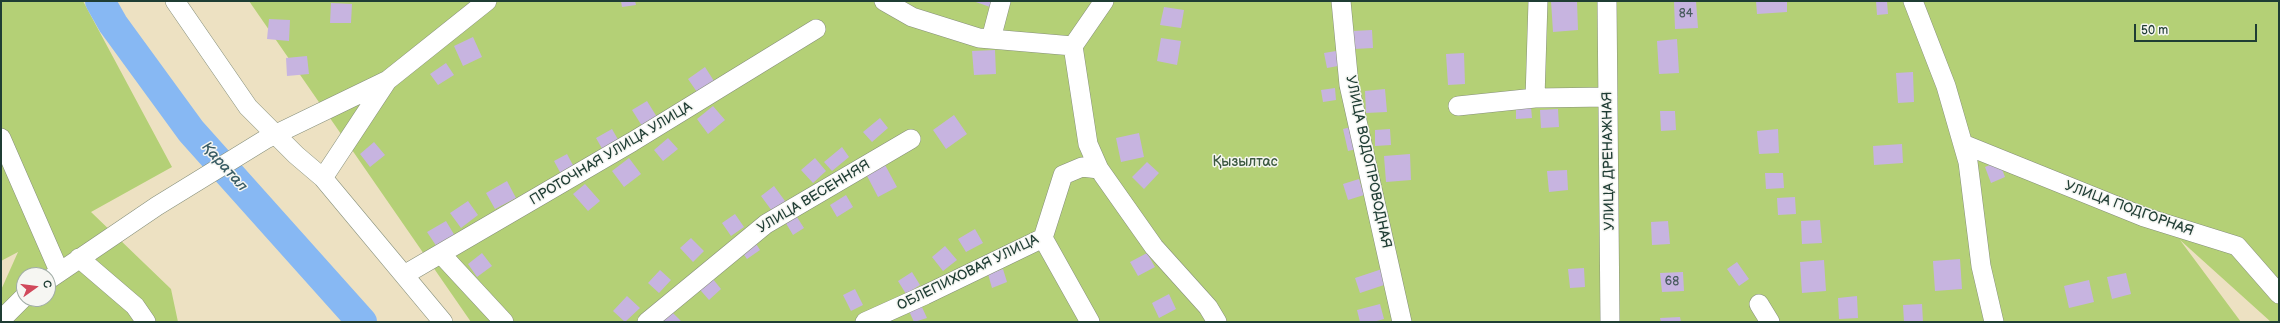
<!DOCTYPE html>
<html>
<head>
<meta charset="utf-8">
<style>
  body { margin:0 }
  #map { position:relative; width:2280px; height:323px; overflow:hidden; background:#ede1c2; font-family:"Balsamiq Sans",sans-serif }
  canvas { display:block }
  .frame { position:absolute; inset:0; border:2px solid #1f3d34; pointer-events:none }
  .north { position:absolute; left:16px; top:267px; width:40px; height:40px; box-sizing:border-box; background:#f6f6f2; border:1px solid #a0aca6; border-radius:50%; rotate:76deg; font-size:11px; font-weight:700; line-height:16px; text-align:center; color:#1f3d34 }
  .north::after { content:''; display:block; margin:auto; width:14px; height:18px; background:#d1495b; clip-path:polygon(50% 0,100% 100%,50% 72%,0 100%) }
  .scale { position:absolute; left:2134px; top:24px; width:123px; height:18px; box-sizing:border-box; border:2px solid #1f3d34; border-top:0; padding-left:5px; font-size:12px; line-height:14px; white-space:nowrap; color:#1f3d34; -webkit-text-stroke:3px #f6f6f2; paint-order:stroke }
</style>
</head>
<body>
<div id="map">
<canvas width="2280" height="323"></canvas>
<div class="frame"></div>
<div class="north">С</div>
<div class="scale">50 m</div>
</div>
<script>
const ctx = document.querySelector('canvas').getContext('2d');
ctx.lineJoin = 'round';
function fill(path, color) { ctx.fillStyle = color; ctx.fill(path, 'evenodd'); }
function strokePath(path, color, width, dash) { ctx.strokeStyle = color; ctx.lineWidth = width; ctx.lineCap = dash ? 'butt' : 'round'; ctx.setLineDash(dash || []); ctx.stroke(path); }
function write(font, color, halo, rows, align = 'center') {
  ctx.font = font + ' "Balsamiq Sans",sans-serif'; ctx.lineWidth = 3; ctx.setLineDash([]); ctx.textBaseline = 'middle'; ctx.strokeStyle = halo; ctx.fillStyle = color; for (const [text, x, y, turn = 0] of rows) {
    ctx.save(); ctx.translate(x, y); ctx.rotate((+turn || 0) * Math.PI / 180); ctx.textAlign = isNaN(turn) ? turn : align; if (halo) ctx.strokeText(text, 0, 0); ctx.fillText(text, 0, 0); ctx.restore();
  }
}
fill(new Path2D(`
  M1 1H83L172 167 91 212 171 289 178 322H1V290L18 252 1 261ZM24 275H48V299H24Z
  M249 1H2279V322H2271L2180 240 2241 322H471Z`), '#b4d076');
strokePath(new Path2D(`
  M100 1 113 24 191 131 362 322`), '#87b8f3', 30);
fill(new Path2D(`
  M621 1H635L636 5 622 7Z
  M973 1H992L990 7Z
  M1551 1H1577L1578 30 1553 32Z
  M1674 1H1696L1698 28 1675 29Z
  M1756 1H1787V12L1757 14Z
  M1876 1H1887L1888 14 1877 15Z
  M331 3 352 4 351 23H330Z
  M1164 7 1184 10 1181 28 1160 25Z
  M269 19 290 20 289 41 267 39Z
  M1372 30 1373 48 1354 49 1353 31Z
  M473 37 482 57 463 66 454 46Z
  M1161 38 1181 41 1177 65 1157 61Z
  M1677 39 1679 73 1659 74 1657 41Z
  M995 50 996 74 974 75 972 51Z
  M1336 51 1338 66 1327 68 1324 53Z
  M1464 53 1465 84 1448 85 1446 54Z
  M307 56 309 74 287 76 286 58Z
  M446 63 454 75 438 85 430 74Z
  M705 67 714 81 697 92 688 79Z
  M1913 72 1914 102 1898 103 1896 73Z
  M1335 88 1336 100 1323 102 1321 90Z
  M1385 89 1387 112 1366 113 1365 91Z
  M647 101 657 117 642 126 632 110Z
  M713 106 725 120 708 134 697 119Z
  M1531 107 1532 118 1516 119V108Z
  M1558 109 1559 127 1541 128 1540 110Z
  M1660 111H1675L1676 130 1661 131Z
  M954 115 967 134 946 149 933 130Z
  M880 118 888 128 872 142 863 132Z
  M1351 127 1357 149 1348 151 1343 129Z
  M612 129 620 143 604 152 596 138Z
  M1390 129 1391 145 1375 146V130Z
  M1778 129 1779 153 1759 154 1757 131Z
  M1139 133 1144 157 1121 162 1116 138Z
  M668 138 678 149 663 161 654 150Z
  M374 142 385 155 370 167 360 154Z
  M1902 144 1903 163 1874 165 1873 146Z
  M842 147 849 157 832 171 824 162Z
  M567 154 574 167 561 174 554 161Z
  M1410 154 1411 180 1386 182 1384 156Z
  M629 158 641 174 624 187 612 171Z
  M815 158 826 171 813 183 801 170Z
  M1999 161 2005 177 1991 183 1985 167Z
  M1147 162 1159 173 1144 189 1132 177Z
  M884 163 897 187 878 197 865 172Z
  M1567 170 1568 190 1549 192 1547 171Z
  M1765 173H1783L1784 188 1766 189Z
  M1359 179 1364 195 1348 200 1343 184Z
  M507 181 516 198 495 209 486 193Z
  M585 184 600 201 588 211 573 194Z
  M774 186 785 201 772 211 761 196Z
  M846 195 853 207 837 217 830 205Z
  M1795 197 1796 214 1778 215 1777 198Z
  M468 201 478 215 461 228 450 213Z
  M735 214 744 227 731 236 722 223Z
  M795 214 804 228 793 235 784 220Z
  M1820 220 1822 243 1802 244 1801 221Z
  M446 221 455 236 437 247 427 232Z
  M1668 221 1670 244 1652 245 1651 222Z
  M975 229 983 243 966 252 958 239Z
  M691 238 704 251 693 262 680 248Z
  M753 239 760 250 747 259 739 248Z
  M945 246 957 260 943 271 932 257Z
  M482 253 492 266 477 277 468 264Z
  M1147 253 1155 267 1138 276 1130 262Z
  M1960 259 1962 289 1935 291 1933 261Z
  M1824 260 1826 291 1802 293 1800 262Z
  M1737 262 1749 279 1739 286 1727 269Z
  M1584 268 1585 287 1570 288 1568 269Z
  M1003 269 1007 282 992 288 988 274Z
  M1382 269 1387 284 1360 293 1355 278Z
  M660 270 671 280 659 293 648 283Z
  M912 272 920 285 906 294 898 281Z
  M1683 272 1684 291 1662 292 1660 273Z
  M708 273 721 289 709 300 695 284Z
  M2126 273 2131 294 2112 299 2107 277Z
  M2089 280 2094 302 2069 308 2064 286Z
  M855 289 863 305 851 311 843 295Z
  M1169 294 1176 309 1159 318 1152 303Z
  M627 296 640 308 625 322 613 311Z
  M1857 296 1858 318 1839 319 1838 298Z
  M1380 304 1384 319 1373 322H1360L1357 310Z
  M1922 304 1923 322H1904L1903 305Z
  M921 305 927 318 914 322 909 311Z
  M672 312 682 322H661Z
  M1680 317 1681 322H1661L1660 318Z`), '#c7b4e0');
const minor = new Path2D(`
  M175 1 248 107 296 155 323 178 443 322
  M884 1 912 17 979 38 1073 46
  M1104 1 1073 46 1088 144 1099 169 1154 247 1208 307 1217 322
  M1341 1 1349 85 1402 322
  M1607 1 1610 322
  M1913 1 1946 86 1968 162 1981 266 1994 322
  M991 39 1001 1
  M1535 98 1538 1
  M1458 106 1535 98 1608 97
  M1 138 59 271
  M1963 144 2144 217 2237 246 2279 294
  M323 178 387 81
  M1043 238 1090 322
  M441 254 504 322
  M79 258 135 306 146 322
  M404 275 632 142 816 29
  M48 280 157 206 266 139 388 80 487 1
  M1759 304 1770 322
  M1 320 24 297
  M647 322 766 224 911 139
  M865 322 925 295 1043 238 1063 175 1082 167 1099 169`);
strokePath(minor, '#868f7b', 20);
strokePath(minor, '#fff', 19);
write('12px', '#495b5f', null, [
  ["84",1686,14],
  ["68",1672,282]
]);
write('14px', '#1f3d34', '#f6f6f2', [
  ["ПРОТОЧНАЯ УЛИЦА УЛИЦА",611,154,-31],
  ["УЛИЦА ДРЕНАЖНАЯ",1609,161,-91],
  ["УЛИЦА ВОДОПРОВОДНАЯ",1368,162,78],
  ["УЛИЦА ВЕСЕННЯЯ",814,197,-31],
  ["УЛИЦА ПОДГОРНАЯ",2129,209,20],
  ["ОБЛЕПИХОВАЯ УЛИЦА",968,273,-26]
]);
write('14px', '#3d5a41', '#f6f6f2', [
  ["Қызылтас",1245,162]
]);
write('italic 15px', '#395c64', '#f6f6f2', [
  ["Қаратал",224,167,48]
]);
</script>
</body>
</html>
